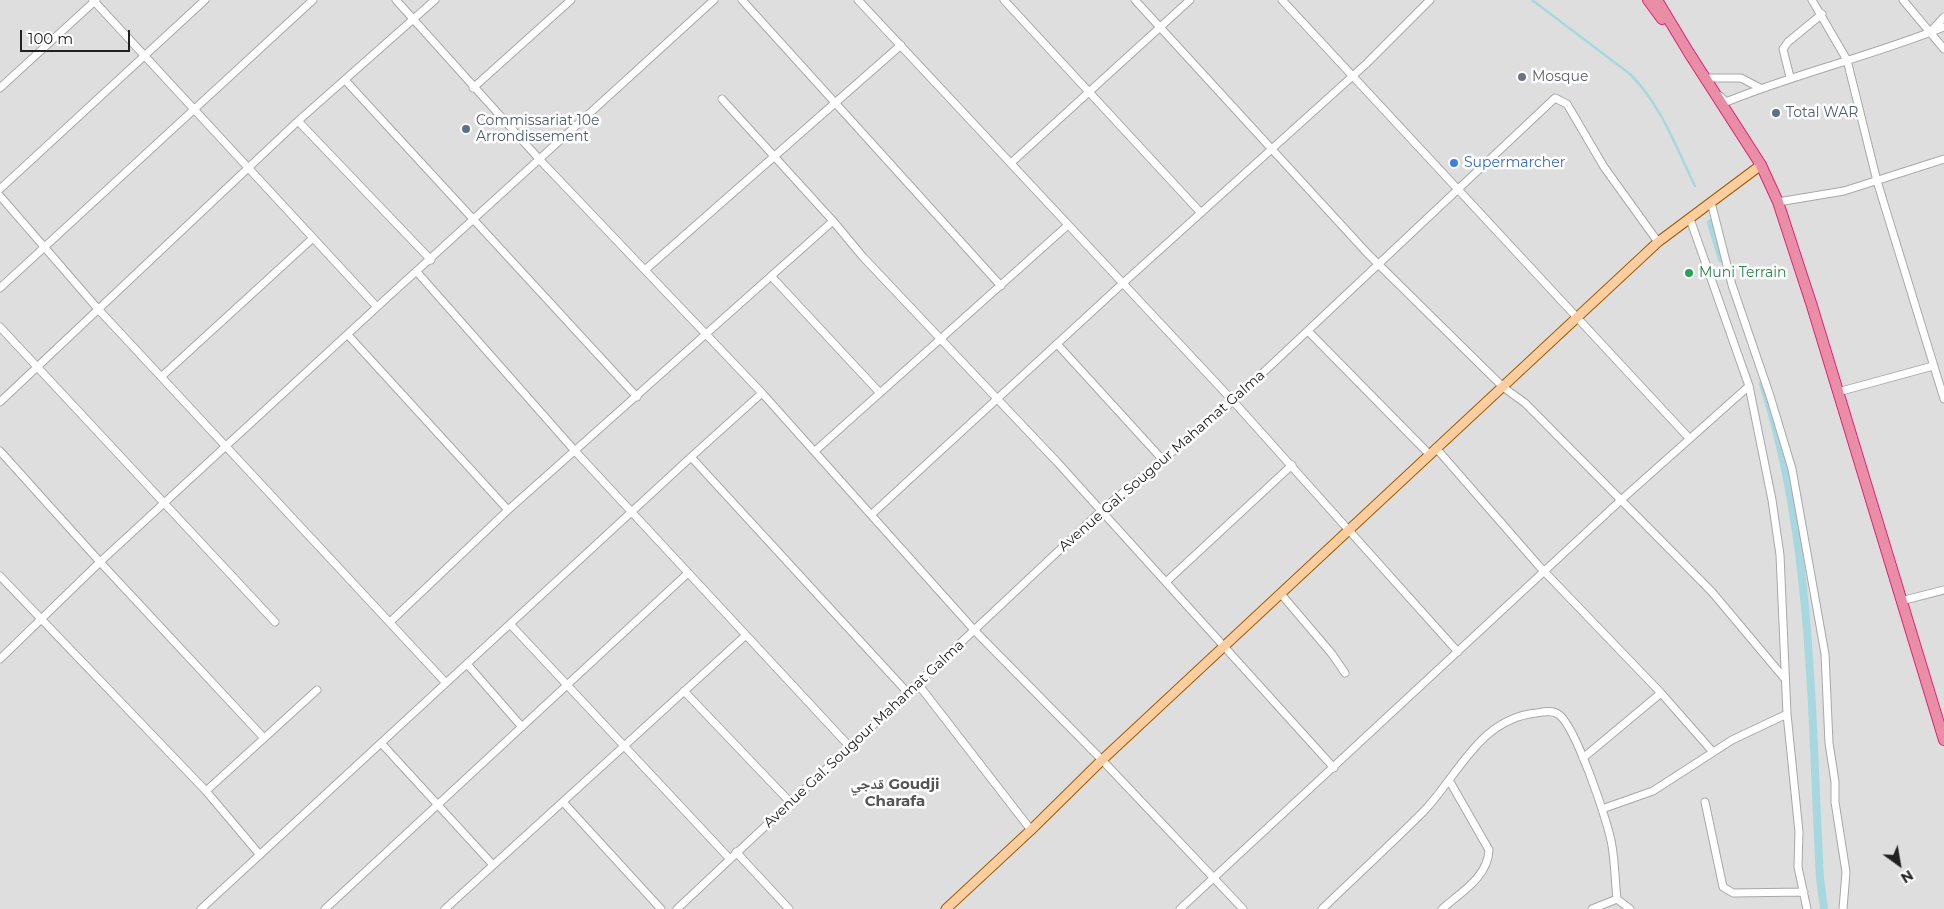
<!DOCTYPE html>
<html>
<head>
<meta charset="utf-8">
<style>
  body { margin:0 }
  #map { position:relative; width:1944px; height:909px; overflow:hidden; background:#f2eee8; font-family:Montserrat,sans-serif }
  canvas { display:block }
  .north { position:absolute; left:1874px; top:839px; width:50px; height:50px; -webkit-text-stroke:4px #fff; paint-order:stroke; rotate:148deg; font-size:14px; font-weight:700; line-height:20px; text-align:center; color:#212121 }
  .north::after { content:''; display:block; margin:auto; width:18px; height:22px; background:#212121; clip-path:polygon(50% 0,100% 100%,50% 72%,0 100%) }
  .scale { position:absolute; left:20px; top:30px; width:110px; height:22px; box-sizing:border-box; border:2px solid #212121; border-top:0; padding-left:6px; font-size:15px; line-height:18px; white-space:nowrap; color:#212121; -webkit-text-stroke:4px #fff; paint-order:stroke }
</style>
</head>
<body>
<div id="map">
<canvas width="1944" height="909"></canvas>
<div class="north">N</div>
<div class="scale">100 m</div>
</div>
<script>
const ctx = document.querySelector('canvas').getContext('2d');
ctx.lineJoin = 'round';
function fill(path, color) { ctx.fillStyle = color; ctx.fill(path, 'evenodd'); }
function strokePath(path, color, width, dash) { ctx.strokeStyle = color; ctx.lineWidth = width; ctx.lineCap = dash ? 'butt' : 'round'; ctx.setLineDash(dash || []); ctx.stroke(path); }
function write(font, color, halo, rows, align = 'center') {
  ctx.font = font + ' Montserrat,"Noto Naskh Arabic",sans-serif'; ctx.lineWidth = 5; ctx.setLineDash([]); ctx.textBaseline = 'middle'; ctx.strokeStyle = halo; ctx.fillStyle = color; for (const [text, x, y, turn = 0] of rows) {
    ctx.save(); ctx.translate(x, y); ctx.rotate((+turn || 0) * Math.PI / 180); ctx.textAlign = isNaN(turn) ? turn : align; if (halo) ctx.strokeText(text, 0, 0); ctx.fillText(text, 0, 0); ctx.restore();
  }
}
fill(new Path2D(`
  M0 0H1944V909H0Z`), '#dfdede');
strokePath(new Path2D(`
  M1532 0 1630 74C1661 105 1676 147 1695 186`), '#a7d8e0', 2.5);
strokePath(new Path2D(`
  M1711 223 1722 259
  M1763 384C1813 541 1811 715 1820 878L1824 909`), '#a7d8e0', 8);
const minor = new Path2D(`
  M396 0 540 160 762 393 975 631 1102 760 1243 909
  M742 0 1001 286
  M858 0 1233 401 1458 652
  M1004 0 1201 213
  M1135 0 1368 254 1503 387 1525 403 1712 592 1785 679
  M1282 0 1689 438
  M1812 0 1847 60 1877 181 1944 399
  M1903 0 1944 49
  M1932 30 1944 17
  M1790 77 1783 49 1788 42 1822 14
  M1706 78H1741L1760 88
  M345 80 637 397
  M0 88 96 0
  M473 88 571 0
  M1720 96 1726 102C1797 73 1872 56 1944 27
  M722 99 833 221 863 257 1058 463 1334 768
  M298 121 431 260
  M1011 163 1190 0
  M0 189 205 0
  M0 196 98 309 446 683
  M1711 202 1732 285 1770 396 1792 469 1825 654 1829 743 1835 782V802L1846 872 1843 909
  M1778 202 1844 191 1944 159
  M1690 219 1749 386 1772 500 1780 555 1787 714 1799 832 1798 867 1807 909
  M645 270 901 45
  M417 272 575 451 850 747
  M771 276 880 393
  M0 288 313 0
  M377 307 714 0
  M0 327 275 622
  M1308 331 1430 455
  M348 335 508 510
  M1057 344 1162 459
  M161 377 313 238
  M1838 392 1933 366
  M762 393 691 457 908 693
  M0 402 298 121 435 0
  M1436 448 1539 566 1661 693 1712 751
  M0 451 100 562 263 737
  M815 451 1068 225
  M872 514 1122 284 1366 64 1430 0
  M0 576 206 791 260 855
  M1166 582 1292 465
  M1281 594 1332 654 1345 673
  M1901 601 1944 590
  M390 622 508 510 833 221
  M510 624 729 858
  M0 659 100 562 377 307 93 0
  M467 664 522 727
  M918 684 1031 830
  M684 691 790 802
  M382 744 493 865
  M1583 758 1661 693
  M206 791 317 690
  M563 802 661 909
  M1705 802 1723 887 1733 893 1804 892
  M1602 809 1653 791 1732 740 1787 714
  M736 852 789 909
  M201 909 691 457
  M325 909 688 573
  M445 909 746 635
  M677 909 1101 511 1233 401 1555 98 1567 104 1604 167 1658 242
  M1180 909 1621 500 1749 386
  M1322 909C1355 877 1390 845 1423 812 1458 776 1479 719 1536 713 1543 712 1552 710 1558 714 1575 724 1609 824 1612 846 1615 863 1615 881 1617 899L1630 909
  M1442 909C1461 892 1488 877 1489 850L1449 780
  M1592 909 1617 899`);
const major = new Path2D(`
  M946 909 1031 830 1102 760 1658 242 1761 165`);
const highway = new Path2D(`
  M1648 0 1662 19
  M1657 0 1689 53 1761 165 1778 202 1812 306 1944 740`);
strokePath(minor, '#a8a8a8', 9);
strokePath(major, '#9f5d00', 11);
strokePath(highway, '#e12374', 12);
strokePath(minor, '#fff', 7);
strokePath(major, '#ffcea0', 9);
strokePath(highway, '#ea8ea7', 10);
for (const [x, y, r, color] of [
  [1522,77,5,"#6b7280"],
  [1776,113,5,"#5c6f8a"],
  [466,129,5,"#5c6f8a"],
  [1454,163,5,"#3f7fe0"],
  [1689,273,5,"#2e9e5b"]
]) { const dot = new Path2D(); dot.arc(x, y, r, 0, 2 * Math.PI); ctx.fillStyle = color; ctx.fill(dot); strokePath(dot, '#fff', 2); }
write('14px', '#5b616d', '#fff', [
  ["Mosque",1532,77]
], 'left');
write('14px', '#4e5e75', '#fff', [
  ["Total WAR",1786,113],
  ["Commissariat 10e",476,121],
  ["Arrondissement",476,137]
], 'left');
write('14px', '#366cbe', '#fff', [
  ["Supermarcher",1464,163]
], 'left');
write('14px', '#27864d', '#fff', [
  ["Muni Terrain",1699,273]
], 'left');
write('14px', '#212121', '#fff', [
  ["Avenue Gal. Sougour Mahamat Galma",1162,461,-41],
  ["Avenue Gal. Sougour Mahamat Galma",864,734,-43]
]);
write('bold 15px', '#545454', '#fff', [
  ["قدجي Goudji",895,785],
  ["Charafa",895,802]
]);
</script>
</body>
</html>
